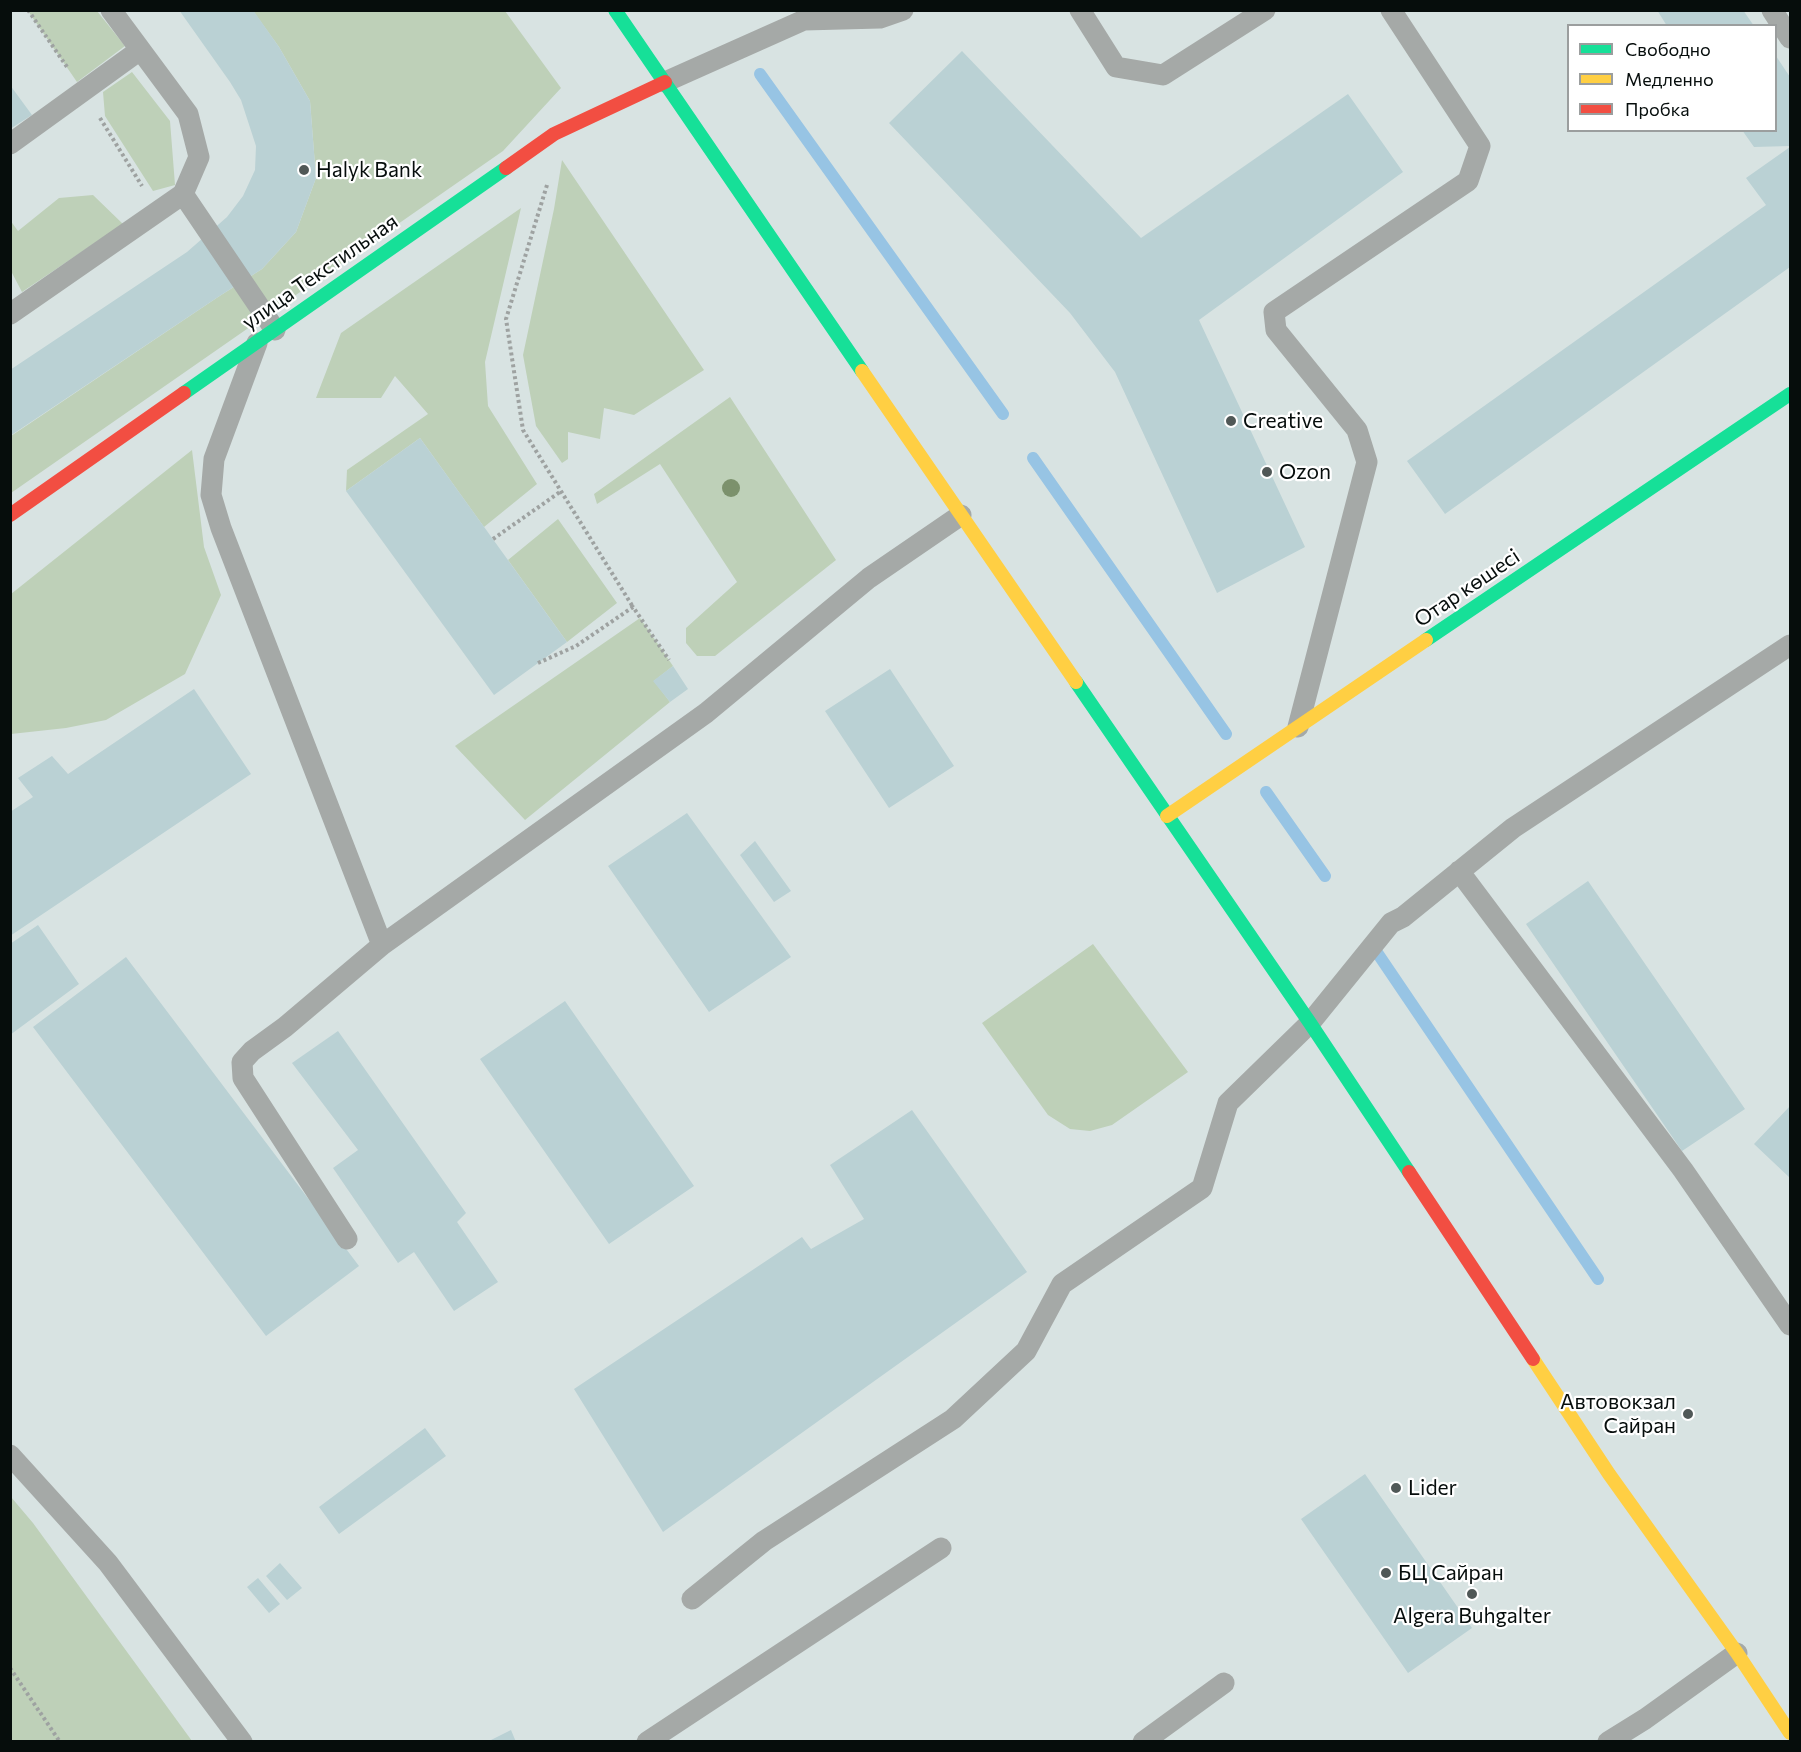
<!DOCTYPE html>
<html>
<head>
<meta charset="utf-8">
<style>
  body { margin:0 }
  #map { position:relative; width:1801px; height:1752px; overflow:hidden; background:#d8e3e2; font-family:Commissioner,sans-serif }
  canvas { display:block }
  .frame { position:absolute; inset:0; border:12px solid #060d0c; pointer-events:none }
  .legend { position:absolute; left:1567px; top:24px; width:210px; height:108px; box-sizing:border-box; background:#fff; border:2px solid #9b9e9e; margin:0; padding:8px 10px; list-style:none; font-size:18px; color:#060d0c }
  .legend li { display:flex; align-items:center; gap:12px; height:30px }
  .legend b { width:30px; border:2px solid #9b9e9e }
</style>
</head>
<body>
<div id="map">
<canvas width="1801" height="1752"></canvas>
<div class="frame"></div>
<ul class="legend">
<li><b style="height:8px;background:#16e098"></b>Свободно</li>
<li><b style="height:8px;background:#ffcf43"></b>Медленно</li>
<li><b style="height:8px;background:#f24e42"></b>Пробка</li>
</ul>
</div>
<script>
const ctx = document.querySelector('canvas').getContext('2d');
ctx.lineJoin = 'round';
function fill(path, color) { ctx.fillStyle = color; ctx.fill(path, 'evenodd'); }
function strokePath(path, color, width, dash) { ctx.strokeStyle = color; ctx.lineWidth = width; ctx.lineCap = dash ? 'butt' : 'round'; ctx.setLineDash(dash || []); ctx.stroke(path); }
function write(font, color, halo, rows, align = 'center') {
  ctx.font = font + ' Commissioner,sans-serif'; ctx.lineWidth = 4.5; ctx.setLineDash([]); ctx.textBaseline = 'middle'; ctx.strokeStyle = halo; ctx.fillStyle = color; for (const [text, x, y, turn = 0] of rows) {
    ctx.save(); ctx.translate(x, y); ctx.rotate((+turn || 0) * Math.PI / 180); ctx.textAlign = isNaN(turn) ? turn : align; if (halo) ctx.strokeText(text, 0, 0); ctx.fillText(text, 0, 0); ctx.restore();
  }
}
fill(new Path2D(`
  M28 11H97L125 46 77 82Z
  M253 11H505L561 88 503 151 11 493V436L218 297 262 269 296 232 316 178 310 101 279 47Z
  M132 72 170 121 175 185 153 191 105 116 103 92Z
  M562 160 704 370 634 415 604 408 600 439 568 432V459L562 463 536 426 523 355 554 209Z
  M93 195 123 224 22 292 11 271 10 220 18 231 59 198Z
  M521 208 485 362 488 406 537 484 484 527 420 438 346 491 347 470 428 414 395 376 381 398H316L341 333Z
  M730 397 836 560 715 656H697L686 643V628L737 582 660 464 597 504 594 494Z
  M192 450 204 547 221 595 185 674 106 720 66 728 11 734V594Z
  M558 519 617 603 567 642 508 560Z
  M640 618 673 666 654 681 670 702 525 820 455 746Z
  M1093 944 1188 1072 1112 1125 1090 1131 1070 1129 1048 1115 982 1023Z
  M11 1497 33 1523 192 1741H11Z`), '#bed0b8');
strokePath(new Path2D(`
  M760 74 1003 414
  M1033 458 1226 734
  M1266 792 1325 876
  M1376 951 1598 1279`), '#97c4e4', 12);
fill(new Path2D(`
  M179 10H253L279 47 310 101 316 178 296 232 262 269 218 297 10 436V370L187 252 227 217 243 196 255 170 256 146 241 100 230 82Z
  M1657 10H1743L1754 26H1667Z
  M962 51 1141 238 1348 94 1403 172 1199 320 1305 547 1217 593 1115 372 1070 313 889 123Z
  M1776 56 1790 77V146L1754 147 1742 130H1776Z
  M10 85 32 115 10 129Z
  M1790 147V267L1445 514 1407 461 1766 205 1746 178Z
  M420 438 567 642 494 695 346 491Z
  M673 666 688 689 670 702 653 681Z
  M890 669 954 766 889 808 825 711Z
  M194 689 251 774 10 936V812L33 797 18 778 52 756 68 774Z
  M687 813 791 957 709 1012 608 866Z
  M755 841 791 891 774 902 740 855Z
  M1588 881 1745 1109 1682 1151 1526 924Z
  M38 925 79 984 10 1035V944Z
  M126 957 359 1266 266 1336 33 1027Z
  M565 1001 694 1186 609 1244 480 1059Z
  M338 1031 466 1213 457 1222 498 1282 454 1311 414 1252 398 1263 333 1168 358 1150 292 1063Z
  M1790 1106V1178L1754 1144Z
  M912 1110 1027 1272 663 1532 574 1389 802 1237 811 1249 864 1219 830 1165Z
  M425 1428 446 1456 339 1534 319 1507Z
  M1365 1474 1472 1628 1408 1673 1301 1519Z
  M280 1563 302 1588 287 1600 266 1576Z
  M258 1578 280 1604 269 1613 247 1587Z
  M511 1730 516 1742H487Z`), '#bad1d4');
strokePath(new Path2D(`
  M28 10 67 67
  M100 118 142 186
  M547 185 506 319 523 430 633 607
  M493 539 560 492
  M538 663 576 646 633 607 669 660
  M10 1668 60 1742`), '#9ea2a1', 4, [3, 3]);
strokePath(new Path2D(`
  M1080 10 1116 67 1163 75 1265 10
  M1772 10 1790 38
  M804 20 880 18 903 10
  M665 82 804 20 817 10
  M10 144 140 50
  M183 194 275 330
  M10 314 183 194 199 157 188 114 111 10
  M257 343 214 459 211 495 221 528 382 945 285 1027 252 1051 242 1062 243 1078 347 1239
  M1298 727 1367 462 1357 430 1276 330 1274 312 1468 181 1480 146 1391 10
  M1459 871 1683 1170 1790 1325
  M382 945 706 713 869 578 961 515
  M10 1455 108 1563 242 1742
  M692 1599 764 1541 953 1419 1026 1351 1062 1284 1202 1188 1228 1103 1310 1023 1391 923 1403 917 1513 828 1790 645
  M647 1742 941 1548
  M1143 1742 1224 1683
  M1608 1742 1645 1719 1737 1653`), '#a5a9a7', 21);
strokePath(new Path2D(`
  M615 10 862 371
  M184 393 506 168
  M1426 640 1790 394
  M1076 682 1310 1023 1409 1172`), '#16e098', 14);
strokePath(new Path2D(`
  M862 371 1076 682
  M1167 816 1426 640
  M1533 1359 1609 1474 1737 1653 1790 1733`), '#ffcf43', 14);
strokePath(new Path2D(`
  M506 168 554 134 665 82
  M10 515 184 393
  M1409 1172 1533 1359`), '#f24e42', 14);
ctx.fillStyle = '#7c916c';
for (const [x, y] of [
  [731,488]
]) { ctx.beginPath(); ctx.arc(x, y, 9, 0, 2 * Math.PI); ctx.fill(); }
for (const [x, y, r, color] of [
  [304,170,6,"#505857"],
  [1231,421,6,"#505857"],
  [1267,472,6,"#505857"],
  [1688,1414,6,"#505857"],
  [1396,1488,6,"#505857"],
  [1386,1573,6,"#505857"],
  [1472,1594,6,"#505857"]
]) { const dot = new Path2D(); dot.arc(x, y, r, 0, 2 * Math.PI); ctx.fillStyle = color; ctx.fill(dot); strokePath(dot, '#fff', 2); }
write('21px', '#060d0c', '#fff', [
  ["Halyk Bank",316,170],
  ["Creative",1243,421],
  ["Ozon",1279,472],
  ["Автовокзал",1676,1402,"right"],
  ["Сайран",1676,1426,"right"],
  ["Lider",1408,1488],
  ["БЦ Сайран",1398,1573],
  ["Algera Buhgalter",1472,1616,"center"]
], 'left');
write('21px', '#060d0c', '#fff', [
  ["улица Текстильная",320,272,-35],
  ["Отар көшесі",1467,588,-34]
]);
</script>
</body>
</html>
